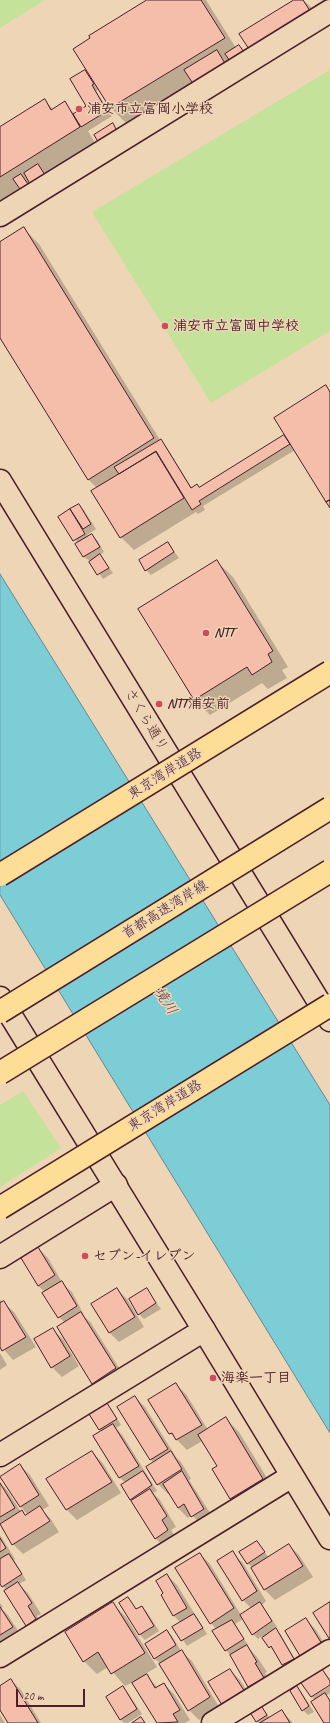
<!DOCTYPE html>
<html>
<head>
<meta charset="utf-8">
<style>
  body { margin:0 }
  #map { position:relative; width:330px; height:1723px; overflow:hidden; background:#eed5b6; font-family:Caveat,sans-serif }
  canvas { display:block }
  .scale { position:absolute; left:16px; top:1689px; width:69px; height:18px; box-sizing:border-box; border:2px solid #4a1f2b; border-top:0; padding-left:5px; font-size:12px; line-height:14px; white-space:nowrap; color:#4a1f2b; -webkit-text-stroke:3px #eed5b6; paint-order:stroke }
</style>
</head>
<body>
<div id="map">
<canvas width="330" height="1723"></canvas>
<div class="scale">20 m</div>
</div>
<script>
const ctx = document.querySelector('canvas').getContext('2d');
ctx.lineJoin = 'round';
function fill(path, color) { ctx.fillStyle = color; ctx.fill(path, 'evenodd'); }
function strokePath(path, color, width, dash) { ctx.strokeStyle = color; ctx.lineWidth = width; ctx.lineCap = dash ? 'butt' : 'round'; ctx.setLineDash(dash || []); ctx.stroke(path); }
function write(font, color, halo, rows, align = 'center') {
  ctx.font = font + ' Caveat,"Klee One",sans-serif'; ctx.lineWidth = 3; ctx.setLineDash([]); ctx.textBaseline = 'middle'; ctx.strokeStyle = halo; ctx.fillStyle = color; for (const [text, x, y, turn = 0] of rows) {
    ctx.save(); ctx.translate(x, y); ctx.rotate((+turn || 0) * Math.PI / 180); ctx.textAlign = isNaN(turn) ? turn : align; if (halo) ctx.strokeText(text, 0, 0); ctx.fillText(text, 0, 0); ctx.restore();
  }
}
fill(new Path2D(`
  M0 0H45L0 28Z
  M330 70V331L211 403 92 212Z
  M23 1091 61 1148 0 1187V1105Z`), '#c5e29a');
const water = new Path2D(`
  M0 574 330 1105V1433L0 895Z`);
fill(water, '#7ccdd6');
strokePath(water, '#688792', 1);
fill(new Path2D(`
  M149 0H206L236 48 239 46 248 58 230 60 227 61 235 76 193 82 126 123 111 108 99 89 96 91 112 116 88 131 95 143 45 174 49 180 29 184 34 193 21 189 0 202V128L45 101 54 110 64 103 75 114 87 106 85 71 90 76Z
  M296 0H303L311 7 319 22Z
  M23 228 39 244 160 440 166 446 192 488H200L284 436 288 440 326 387 330 391V507L295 450 203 506 205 510 198 514 196 512 134 550 121 537 98 489 88 479 0 336V243Z
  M79 505 84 510 96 529 87 535 88 537 91 535 97 540 104 552 100 555 113 573 103 579 90 561 84 557 76 544 78 543 60 517Z
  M168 543 179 558 151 575 146 570Z
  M217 562 233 577 288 667 282 670 287 678 268 689 262 683 210 715 195 699Z
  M38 1248 48 1258 63 1284 72 1292 85 1317 91 1323 126 1379 103 1393 93 1383 65 1323 59 1317 45 1292 38 1286Z
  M117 1289 127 1299 144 1327 119 1342 109 1332Z
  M146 1289 161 1309 144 1319 139 1314Z
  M0 1300 14 1312 36 1347 13 1360 0 1345Z
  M52 1329 63 1339 79 1366 62 1377 52 1367Z
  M0 1353 7 1365 0 1370Z
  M175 1384 186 1394 208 1430 226 1419 239 1432 276 1493 244 1512 230 1498 218 1467 202 1441 187 1450 170 1433Z
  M135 1397 145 1407 176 1457 181 1462 191 1479 189 1480 214 1519 202 1526 192 1515 188 1518 178 1508 170 1493 168 1494 158 1484 154 1463 150 1459Z
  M106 1404 112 1410 121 1425 116 1428 123 1436 157 1491 153 1493 160 1500 176 1527 171 1530 178 1541 166 1548 155 1538 131 1499 126 1483 120 1478 95 1437 103 1432 100 1429Z
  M92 1452 102 1462 121 1493 77 1520 67 1510 48 1479Z
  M20 1465 30 1475 49 1506 42 1510 50 1518 59 1532 23 1554 13 1544 0 1523V1483L7 1490 21 1512 26 1516 28 1515 21 1507 2 1477Z
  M0 1535 15 1559 14 1560 26 1580 19 1584 28 1593 41 1614 37 1616 46 1629 36 1635 26 1625 6 1590 0 1582Z
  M257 1542 269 1558 289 1545 299 1555 313 1577 275 1600 265 1590 253 1568 247 1563Z
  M232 1553 243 1563 266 1601 262 1605 277 1627 274 1628 281 1635 298 1664 288 1670 262 1636 258 1639 253 1634 243 1619 235 1624 248 1645 247 1646 257 1657 267 1672 265 1673 273 1688 259 1696 249 1686 231 1656 226 1650 217 1630 211 1623 200 1554 210 1564 241 1615 251 1608 243 1600Z
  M167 1575 177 1585 207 1634 187 1646 174 1627 181 1623 174 1616 162 1595 165 1593Z
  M128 1598 137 1610 142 1607 147 1612 159 1631 145 1640 140 1635Z
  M0 1603 3 1607 1 1608 8 1615 22 1637 5 1648 0 1642Z
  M113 1604 126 1617 157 1667 145 1674 158 1688 164 1684 174 1694 190 1720 185 1723H158L133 1682 125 1686 108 1667 97 1674 84 1661Z
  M306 1619 316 1630 330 1653 311 1666 301 1656 286 1631Z
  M167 1631 172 1636 181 1651 192 1661 219 1707 199 1720 189 1710 161 1664 154 1658Z
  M230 1670 240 1680 254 1702 233 1715Z
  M322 1670 330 1679V1684Z
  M11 1680 21 1690 41 1723H9L0 1708V1687Z
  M330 1686V1693L326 1696 330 1699V1723H325L315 1700 312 1697Z
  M123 1688 128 1693 142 1714 128 1723H124L120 1719Z
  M297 1688 302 1693 314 1712 308 1715 303 1710Z
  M262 1708 270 1718 282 1711 293 1723H258L252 1714Z
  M0 1715 5 1723H0Z`), '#0003');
const building = new Path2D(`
  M147 0H201L225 38 110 108 73 49 90 38 89 36Z
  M294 0H303L310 11 249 49 239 34Z
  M239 45 244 52 230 61 225 54Z
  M217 50 226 65 194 85 184 70Z
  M85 70 94 84 92 85 107 111 81 127 73 114 86 106 70 79Z
  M45 99 51 110 65 101 80 127 0 177V127Z
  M113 123 118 133 100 145 94 135Z
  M38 164 45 175 30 184 24 173Z
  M21 174 30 187 22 192 13 179Z
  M24 227 154 438 88 480 0 338V242Z
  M326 385 330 392V500L326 502 274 418Z
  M284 435 290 444 199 501 201 504 192 510 156 451 119 474 114 467 161 439 191 488 197 484 199 487Z
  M156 452 184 498 120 538 91 491Z
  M330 500V508L326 502Z
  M79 504 91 524 83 529 70 509Z
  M70 509 85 534 73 541 58 517Z
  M92 534 100 547 83 557 75 544Z
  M168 542 174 552 145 571 139 560Z
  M100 554 109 568 97 575 89 562Z
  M217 560 273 651 268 654 272 662 252 675 247 667 194 700 138 609Z
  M38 1247 55 1275 38 1286 21 1258Z
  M62 1281 77 1306 58 1318 42 1293Z
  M117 1288 135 1317 109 1333 91 1304Z
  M147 1288 156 1303 138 1315 129 1299Z
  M4 1301 26 1337 2 1351 0 1347V1303Z
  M81 1312 116 1368 92 1384 57 1327Z
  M53 1328 70 1356 51 1368 34 1339Z
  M176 1383 202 1425 176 1440 172 1433 169 1434 148 1400Z
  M135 1396 168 1449 150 1460 117 1407Z
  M107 1403 117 1419 99 1430 89 1414Z
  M226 1417 263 1479 230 1499 212 1469 217 1466 198 1435Z
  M113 1424 139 1466 119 1478 93 1436Z
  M92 1451 112 1482 66 1510 46 1479Z
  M171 1451 182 1469 157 1485 146 1467Z
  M20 1464 39 1495 20 1507 0 1477Z
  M143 1471 152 1485 130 1500 121 1485Z
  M182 1471 204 1509 191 1517 184 1504 178 1508 163 1484Z
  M0 1483 15 1508 0 1517Z
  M150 1489 167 1516 162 1520 168 1530 155 1539 131 1501Z
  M40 1506 50 1521 12 1545 0 1524 22 1510 25 1515Z
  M0 1538 6 1548 0 1552Z
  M257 1541 265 1552 247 1564 239 1552Z
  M289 1544 303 1566 264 1590 251 1568Z
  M233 1551 257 1591 242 1601 217 1561Z
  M200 1553 234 1608 210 1624 175 1568Z
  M9 1554 22 1574 2 1587 0 1584V1559Z
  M167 1574 187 1608 173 1616 161 1595 163 1593 156 1581Z
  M18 1582 32 1603 28 1606 36 1619 26 1626 4 1591Z
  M128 1597 136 1609 142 1606 154 1626 139 1635 119 1603Z
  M113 1602 145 1653 111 1674 98 1652 83 1662 65 1632Z
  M260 1602 272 1621 252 1635 240 1615Z
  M330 1602V1640L313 1613Z
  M0 1607 13 1627 0 1635Z
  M194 1614 203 1628 181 1641 172 1627Z
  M306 1618 322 1644 300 1656 285 1631Z
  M232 1620 244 1639 225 1651 212 1631Z
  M276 1628 294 1659 282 1665 271 1646 269 1648 262 1638Z
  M167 1630 176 1645 154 1659 145 1644Z
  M247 1645 257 1662 255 1663 264 1678 248 1687 230 1655Z
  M182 1650 210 1697 188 1711 159 1664Z
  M230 1669 245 1692 222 1705 208 1682Z
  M322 1669 330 1681V1685L311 1697 301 1683Z
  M147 1674 155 1688 164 1683 180 1710 173 1714 178 1722 157 1723 132 1683Z
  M11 1679 38 1723H8L0 1710V1686Z
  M123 1686 137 1709 120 1720 106 1697Z
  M297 1686 309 1706 302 1711 290 1691Z
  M325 1693 330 1701V1723H324L311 1702Z
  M262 1707 267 1715 256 1722 251 1714Z
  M282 1710 290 1723H260Z
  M141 1717 145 1723H132Z`);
fill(building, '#f5beaa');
strokePath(building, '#4a1f2b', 1);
const street = new Path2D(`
  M0 215 330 11
  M0 1257 116 1185
  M0 1455 204 1330
  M0 1656 292 1476
  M213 1723 330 1651`);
const secondary = new Path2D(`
  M0 481 330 1020
  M0 998 204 1330 330 1538`);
strokePath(street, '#4a1f2b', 25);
strokePath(secondary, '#4a1f2b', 25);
strokePath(street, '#eed5b6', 22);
strokePath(secondary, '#eed5b6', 22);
const highwayBridge = new Path2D(`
  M0 875 330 672
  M0 1012 330 808
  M0 1073 330 871
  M0 1208 330 1005`);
strokePath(highwayBridge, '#4a1f2b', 25, []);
strokePath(highwayBridge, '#fede96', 22);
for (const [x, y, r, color] of [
  [79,109,4,"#d1495b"],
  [165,326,4,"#d1495b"],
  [206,633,4,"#d1495b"],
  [159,704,4,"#d1495b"],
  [85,1256,4,"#d1495b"],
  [213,1378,4,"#d1495b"]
]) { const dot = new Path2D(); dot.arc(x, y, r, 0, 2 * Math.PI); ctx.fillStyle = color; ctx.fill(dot); strokePath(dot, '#eed5b6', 1.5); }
write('bold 14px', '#4a1f2b', '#eed5b6', [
  ["浦安市立富岡小学校",87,109],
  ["浦安市立富岡中学校",173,326],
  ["NTT",214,633],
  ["NTT浦安前",167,704],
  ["セブン-イレブン",93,1256],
  ["海楽一丁目",221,1378]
], 'left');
write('14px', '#4a1f2b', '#eed5b6', [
  ["さくら通り",146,720,59],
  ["東京湾岸道路",165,774,-32],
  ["首都高速湾岸線",165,910,-32],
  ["東京湾岸道路",165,1106,-32]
]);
write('italic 15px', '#54424d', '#eed5b6', [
  ["境川",165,1001,57]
]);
</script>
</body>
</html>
